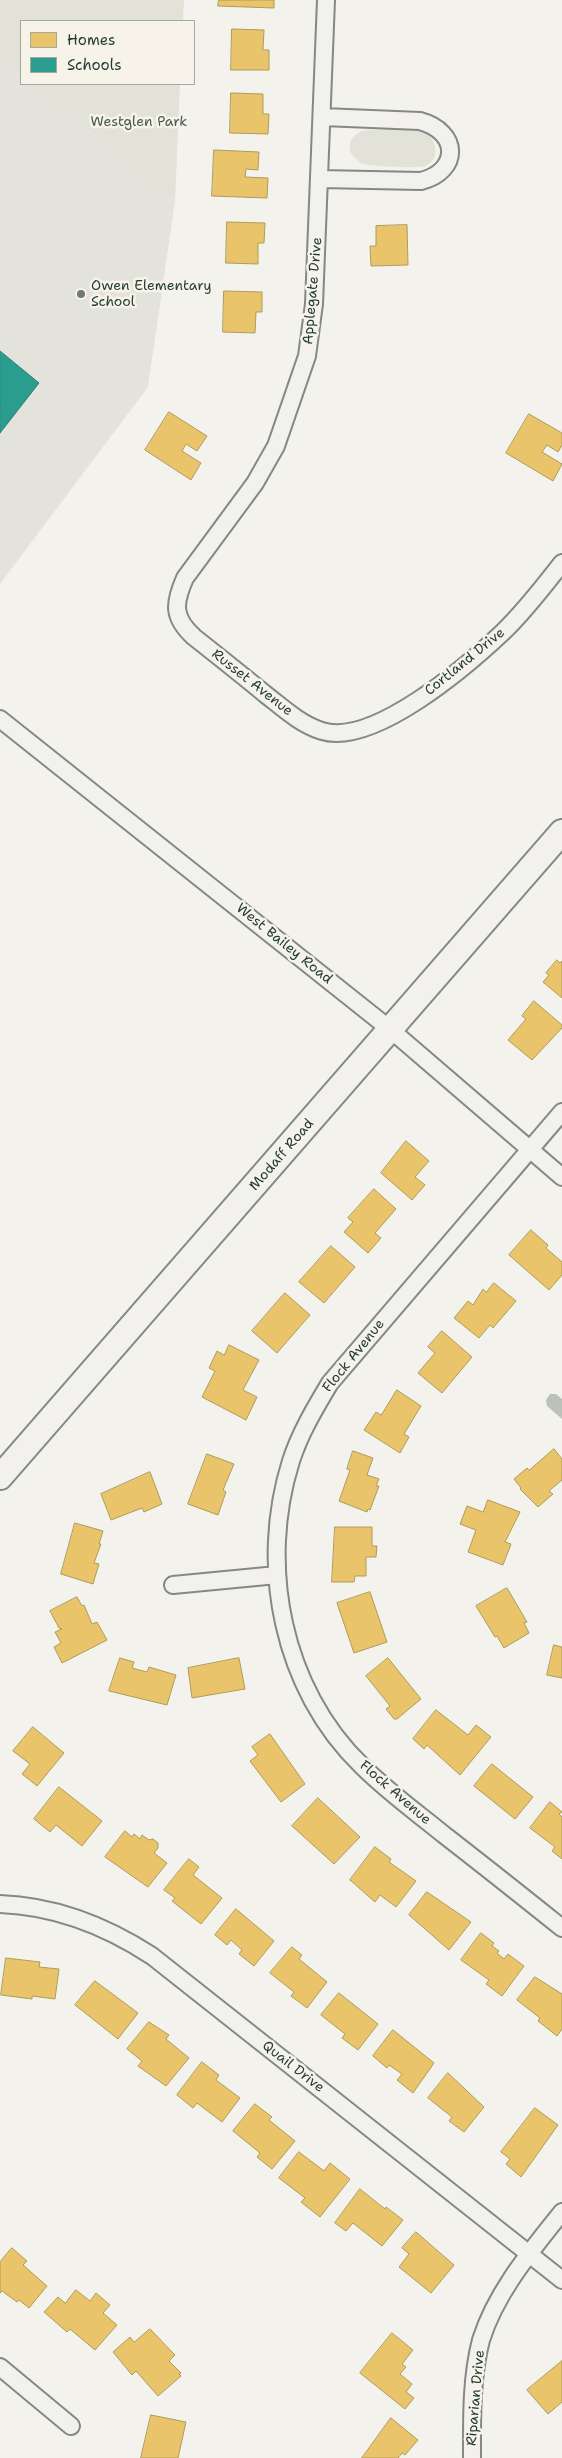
<!DOCTYPE html>
<html>
<head>
<meta charset="utf-8">
<style>
  body { margin:0 }
  #map { position:relative; width:562px; height:2458px; overflow:hidden; background:#f4f2ec; font-family:"Shantell Sans",sans-serif }
  canvas { display:block }
  .legend { position:absolute; left:20px; top:20px; width:175px; height:65px; box-sizing:border-box; background:#f7f3e8; border:1px solid #a1aaa0; margin:0; padding:6px 9px; list-style:none; font-size:15px; color:#1f3d34 }
  .legend li { display:flex; align-items:center; gap:10px; height:25px }
  .legend b { width:25px; border:1px solid #a1aaa0 }
</style>
</head>
<body>
<div id="map">
<canvas width="562" height="2458"></canvas>
<ul class="legend">
<li><b style="height:14px;background:#e9c46a"></b>Homes</li>
<li><b style="height:14px;background:#2a9d8f"></b>Schools</li>
</ul>
</div>
<script>
const ctx = document.querySelector('canvas').getContext('2d');
ctx.lineJoin = 'round';
function fill(path, color) { ctx.fillStyle = color; ctx.fill(path, 'evenodd'); }
function strokePath(path, color, width, dash) { ctx.strokeStyle = color; ctx.lineWidth = width; ctx.lineCap = dash ? 'butt' : 'round'; ctx.setLineDash(dash || []); ctx.stroke(path); }
function write(font, color, halo, rows, align = 'center') {
  ctx.font = font + ' "Shantell Sans",sans-serif'; ctx.lineWidth = 5; ctx.setLineDash([]); ctx.textBaseline = 'middle'; ctx.strokeStyle = halo; ctx.fillStyle = color; for (const [text, x, y, turn = 0] of rows) {
    ctx.save(); ctx.translate(x, y); ctx.rotate((+turn || 0) * Math.PI / 180); ctx.textAlign = isNaN(turn) ? turn : align; if (halo) ctx.strokeText(text, 0, 0); ctx.fillText(text, 0, 0); ctx.restore();
  }
}
fill(new Path2D(`
  M0 57 21 74V84H33L175 201 148 387 0 584Z`), '#e4e3db');
fill(new Path2D(`
  M0 0H184L183 21H21V74L0 57Z
  M33 84H180L175 201Z
  M366 130C381 130 412 127 424 132 437 138 441 160 425 166 416 169 373 166 363 164 358 162 355 158 351 154 347 141 354 133 366 130Z`), '#e2e2d9');
fill(new Path2D(`
  M550 1394H556L562 1399V1419L547 1406 546 1400Z`), '#bcc2b9');
const homes = new Path2D(`
  M219 0H274V8L218 6Z
  M232 29 264 30 263 50H269V70H231Z
  M231 93 263 94V114H269L268 134 230 133Z
  M214 150 259 152 258 170 246 169 245 177 268 178 267 198 212 196Z
  M227 222 265 223 264 243H258V264L226 263Z
  M407 225 408 265 371 266 370 246H376V226Z
  M224 291 262 292V312H256L255 333 223 332Z
  M169 412 207 436 197 451 186 444 182 451 201 463 191 480 145 450Z
  M529 414 562 433V445L558 452 547 445 542 452 562 464 553 481 506 453Z
  M557 960 560 963 562 961V998L543 982 549 975 546 973Z
  M534 1001 562 1025V1028L532 1060 508 1040 526 1019 522 1016Z
  M406 1141 429 1161 415 1177 425 1185 412 1200 381 1173Z
  M374 1189 396 1209 375 1233 381 1238 368 1253 344 1232 353 1222 348 1218Z
  M531 1230 548 1245 546 1248 562 1262V1275L549 1290 509 1255Z
  M331 1246 355 1267 324 1303 299 1282Z
  M494 1283 516 1301 493 1328 490 1325 479 1338 454 1318 468 1301 473 1305 483 1289 486 1292Z
  M285 1293 310 1315 277 1353 252 1331Z
  M442 1331 472 1357 442 1393 418 1373 435 1353 428 1347Z
  M229 1345 259 1360 243 1390 257 1397 246 1420 202 1397 215 1371 209 1368 217 1351 224 1355Z
  M397 1390 421 1406 404 1434 409 1437 400 1453 364 1430 376 1412 381 1415Z
  M554 1449 562 1459V1480L549 1491 553 1494 538 1507 520 1489 521 1488 514 1479 527 1468 529 1470Z
  M353 1451 373 1458 367 1475 379 1479 376 1486H379L370 1510 368 1509 367 1512 339 1501 350 1470 347 1469Z
  M207 1454 234 1464 223 1490 226 1492 218 1515 188 1504Z
  M150 1472 162 1504 144 1512 142 1508 111 1520 101 1494Z
  M488 1500 520 1512 505 1542 511 1544 503 1565 468 1552 476 1530 460 1524 467 1506 483 1512Z
  M75 1523 103 1531 99 1544H101L94 1563 99 1564 93 1584 61 1574Z
  M335 1527H372V1546H377L376 1557H366V1576H355L354 1582H332Z
  M507 1588 527 1622 524 1623 529 1633 504 1648 497 1636 495 1637 476 1606Z
  M370 1592 387 1642 354 1653 337 1603Z
  M77 1597 82 1606 84 1605 92 1624 97 1622 107 1640 62 1663 54 1647 61 1643 55 1632 62 1629 59 1628 50 1611Z
  M554 1645 562 1647V1678L547 1675Z
  M120 1658 134 1662 132 1668 147 1672 149 1667 176 1675 167 1705 109 1691Z
  M239 1658 245 1689 192 1698 188 1668Z
  M388 1658 421 1699 397 1719H394L386 1709 390 1706 366 1676Z
  M436 1710 468 1735 476 1725 491 1737 460 1775 427 1745 424 1749 413 1739Z
  M33 1727 64 1753 37 1786 22 1774 30 1764 13 1751Z
  M270 1734 305 1784 281 1802 250 1761 258 1755 252 1747Z
  M492 1764 533 1797 515 1819 474 1786Z
  M59 1787 102 1821 82 1846 56 1825 50 1832 34 1819Z
  M318 1798 360 1837 334 1864 292 1826Z
  M550 1802 562 1812 559 1814 562 1817V1859L552 1851 555 1847 530 1828Z
  M125 1831 132 1837 134 1834 140 1839 142 1835 149 1840 153 1839 158 1843V1848L154 1853 167 1863 148 1887 105 1857Z
  M375 1847 391 1859 389 1862 416 1881 396 1907 380 1895 375 1902 350 1880Z
  M189 1859 199 1867 193 1875 222 1898 201 1924 172 1901 175 1898 164 1890Z
  M427 1892 471 1922 449 1950 409 1915Z
  M236 1909 274 1941 254 1966 239 1954 242 1950 231 1940 227 1945 215 1935Z
  M481 1933 494 1943 492 1946 499 1951 497 1953 504 1959 508 1954 524 1966 502 1996 486 1984 489 1980 461 1960Z
  M292 1947 302 1955 299 1959 327 1982 307 2008 291 1996 294 1992 270 1973Z
  M6 1958 40 1962 39 1967 59 1969 55 1999 32 1996V1999L1 1995Z
  M535 1977 562 1994V2029L557 2036 538 2021 540 2018 517 2000Z
  M95 1981 138 2013 118 2039 75 2005Z
  M339 1993 378 2024 358 2050 342 2038 345 2034 321 2015Z
  M149 2022 169 2035 166 2039 189 2058 166 2086 138 2066 142 2061 127 2049Z
  M393 2030 434 2063 413 2093 397 2080 402 2074 389 2065 387 2068 373 2056Z
  M202 2062 219 2075 216 2080 240 2098 222 2122 197 2103 193 2108 177 2095Z
  M448 2073 484 2107 464 2132 449 2121 452 2117 428 2098Z
  M255 2104 272 2117 269 2120 295 2141 272 2169 257 2157 260 2153 233 2131Z
  M535 2108 558 2125 521 2177 506 2164 510 2159 501 2152Z
  M299 2152 324 2171 330 2163 350 2179 320 2217 301 2202 305 2198 279 2178Z
  M360 2189 385 2209 386 2207 403 2220 382 2246 353 2223 346 2231 335 2223Z
  M416 2232 454 2265 431 2293 399 2267 409 2254 402 2248Z
  M12 2248 27 2261 23 2265 47 2286 29 2308 19 2300 17 2302 2 2291 0 2293V2262Z
  M76 2290 90 2301 96 2293 110 2305 103 2313 117 2325 95 2350 70 2329 67 2332 44 2312 58 2297 65 2303Z
  M150 2329 175 2355 169 2361 181 2373 179 2374 181 2376 158 2396 136 2371 132 2375 113 2352 130 2337 134 2342Z
  M392 2333 413 2350 402 2364 406 2367 400 2374 412 2384 406 2392 414 2398 405 2409 360 2373Z
  M562 2361V2402L548 2414 527 2390Z
  M151 2415 186 2422 178 2458H141Z
  M391 2418 418 2440 405 2455 402 2453 398 2458H362Z`);
fill(homes, '#e9c46a');
strokePath(homes, '#ac9c5a', 1);
const schools = new Path2D(`
  M0 351 39 383 0 433Z`);
fill(schools, '#2a9d8f');
strokePath(schools, '#278074', 1);
const street = new Path2D(`
  M326 0 314 304 307 356 276 446 255 483 185 578C174 603 172 617 194 637 218 656 242 675 265 694 283 708 300 724 322 731 373 747 467 666 503 632 525 611 543 587 562 563
  M320 179 421 181C460 171 460 132 420 121L323 117
  M0 719 391 1030 562 1177
  M562 1112 330 1383C315 1408 300 1433 291 1461 258 1565 282 1689 362 1766 387 1791 416 1812 443 1834 483 1865 522 1896 562 1928
  M173 1585 277 1575
  M0 1904C56 1906 106 1926 152 1956L562 2280
  M0 2367 71 2426
  M472 2458C472 2420 471 2378 481 2340 496 2292 531 2251 562 2212`);
const secondary = new Path2D(`
  M0 1477 562 832`);
strokePath(street, '#848985', 20);
strokePath(secondary, '#848985', 28);
strokePath(street, '#f2f1ed', 16);
strokePath(secondary, '#f2f1ed', 24);
for (const [x, y, r, color] of [
  [81,294,5,"#6a7c74"]
]) { const dot = new Path2D(); dot.arc(x, y, r, 0, 2 * Math.PI); ctx.fillStyle = color; ctx.fill(dot); strokePath(dot, '#f7f3e8', 2); }
write('14px', '#435b52', '#f7f3e8', [
  ["Westglen Park",139,122]
]);
write('14px', '#1f3d34', '#f7f3e8', [
  ["Owen Elementary",91,286],
  ["School",91,302]
], 'left');
write('14px', '#1f3d34', '#f7f3e8', [
  ["Applegate Drive",313,291,-85],
  ["Cortland Drive",465,662,-39],
  ["Russet Avenue",252,683,38],
  ["West Bailey Road",284,944,39],
  ["Modaff Road",282,1155,-49],
  ["Flock Avenue",354,1356,-51],
  ["Flock Avenue",395,1793,41],
  ["Quail Drive",293,2067,38],
  ["Riparian Drive",476,2398,-85]
]);
</script>
</body>
</html>
